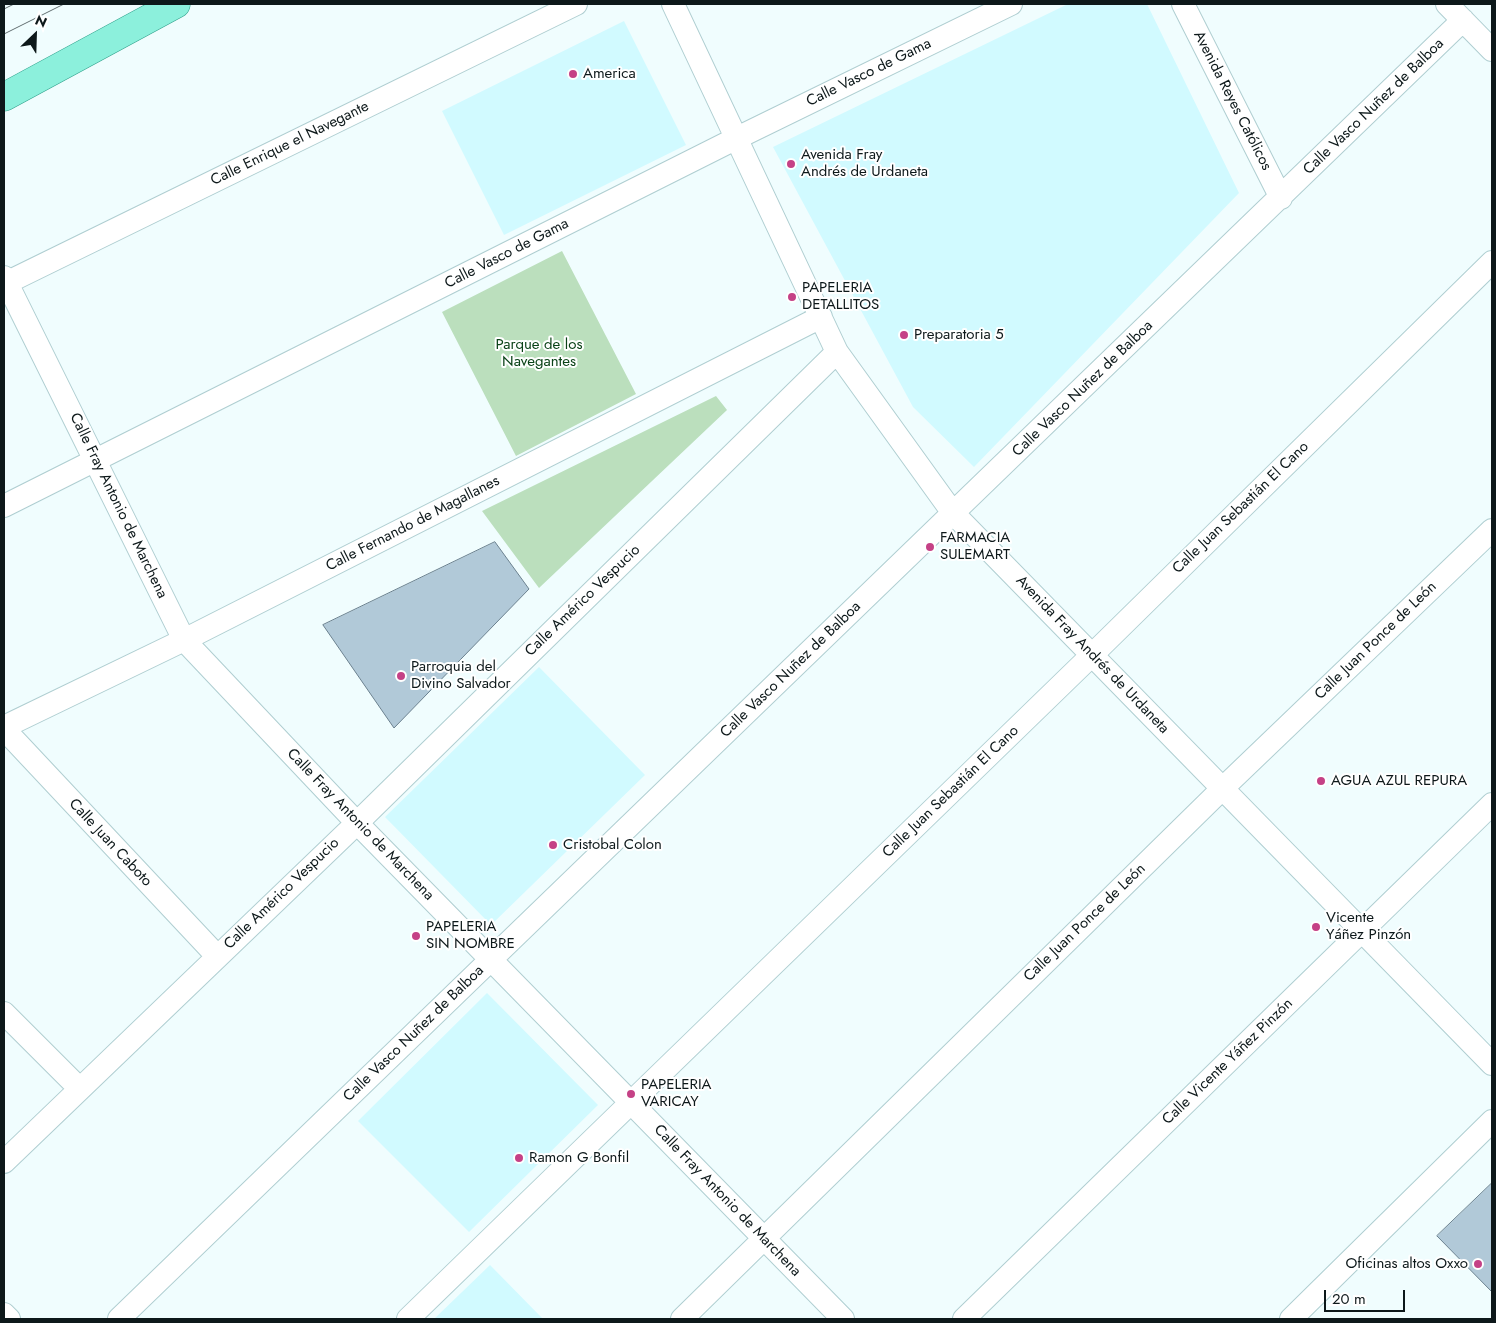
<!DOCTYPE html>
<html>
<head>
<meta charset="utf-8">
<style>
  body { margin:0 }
  #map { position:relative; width:1496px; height:1323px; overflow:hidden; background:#f0fdfe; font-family:Jost,sans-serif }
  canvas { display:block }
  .frame { position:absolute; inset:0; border:5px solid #0d181a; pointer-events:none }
  .north { position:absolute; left:10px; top:10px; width:50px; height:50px; -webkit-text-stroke:4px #fff; paint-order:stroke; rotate:24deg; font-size:14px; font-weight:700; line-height:20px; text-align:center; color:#0d181a }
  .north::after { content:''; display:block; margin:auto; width:18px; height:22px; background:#0d181a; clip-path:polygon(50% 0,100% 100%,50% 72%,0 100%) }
  .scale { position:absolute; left:1324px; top:1290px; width:81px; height:22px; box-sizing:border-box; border:2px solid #0d181a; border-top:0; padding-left:6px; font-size:15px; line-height:18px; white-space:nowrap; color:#0d181a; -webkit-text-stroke:4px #fff; paint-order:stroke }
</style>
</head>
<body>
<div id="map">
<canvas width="1496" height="1323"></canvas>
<div class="frame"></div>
<div class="north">N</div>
<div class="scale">20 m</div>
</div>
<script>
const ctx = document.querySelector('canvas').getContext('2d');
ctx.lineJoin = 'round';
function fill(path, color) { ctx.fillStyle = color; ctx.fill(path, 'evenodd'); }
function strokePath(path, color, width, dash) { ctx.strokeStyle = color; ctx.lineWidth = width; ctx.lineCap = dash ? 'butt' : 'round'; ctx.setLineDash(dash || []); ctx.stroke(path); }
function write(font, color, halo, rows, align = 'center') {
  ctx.font = font + ' Jost,sans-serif'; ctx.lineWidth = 4; ctx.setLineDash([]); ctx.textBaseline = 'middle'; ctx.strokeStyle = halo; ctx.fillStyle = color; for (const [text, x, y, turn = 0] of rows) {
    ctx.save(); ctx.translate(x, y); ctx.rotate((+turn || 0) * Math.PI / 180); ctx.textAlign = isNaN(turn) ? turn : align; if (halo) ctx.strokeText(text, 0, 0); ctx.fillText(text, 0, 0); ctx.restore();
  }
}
fill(new Path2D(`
  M1068 4H1147L1239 193 974 467 913 407 773 147Z
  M624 21 686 145 504 235 442 111Z
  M539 667 645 775 491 925 385 817Z
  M487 993 598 1105 469 1232 358 1121Z
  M490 1265 543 1319H434Z`), '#d1faff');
fill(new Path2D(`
  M562 251 636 394 516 456 442 312Z
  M716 396 727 410 539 588 482 511Z`), '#bbdfbd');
const building = new Path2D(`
  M495 542 529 589 394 728 323 625Z
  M1492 1183V1292L1437 1236Z`);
fill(building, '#b1c9d8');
strokePath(building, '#6b818f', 1);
const minor = new Path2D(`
  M673 4 837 352 953 513 1492 1064
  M1183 4 1281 198
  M1447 4 1492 50
  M4 277 184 640 357 823 843 1319
  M4 284 576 4
  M4 506 737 138 1011 4
  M4 727 184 640 821 317
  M4 729 217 956
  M4 1013 80 1089
  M4 1162 357 823 837 352
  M4 1314 9 1319
  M119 1319 1463 20
  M408 1319 1092 655 1492 262
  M682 1319 1223 788 1492 530
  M964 1319 1492 804
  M1291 1319 1492 1121`);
const primary = new Path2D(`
  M4 97 176 4`);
strokePath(minor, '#afced1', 24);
strokePath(primary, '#2e9e89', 29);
strokePath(minor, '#fff', 22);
strokePath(primary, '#8cf0dc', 28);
strokePath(new Path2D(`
  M4 9 14 4
  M4 34 64 4`), '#626e70', 1);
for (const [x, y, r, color] of [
  [573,74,5,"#c54186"],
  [791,164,5,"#c54186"],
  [792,297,5,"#c54186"],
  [904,335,5,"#c54186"],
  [930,547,5,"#c54186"],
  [401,676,5,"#c54186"],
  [1321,781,5,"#c54186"],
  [553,845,5,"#c54186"],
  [1316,927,5,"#c54186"],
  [416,936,5,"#c54186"],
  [631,1094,5,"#c54186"],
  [519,1158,5,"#c54186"],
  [1478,1264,5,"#c54186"]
]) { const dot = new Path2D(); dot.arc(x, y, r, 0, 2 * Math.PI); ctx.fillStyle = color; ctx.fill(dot); strokePath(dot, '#fff', 2); }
write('15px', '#0d181a', '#fff', [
  ["Calle Vasco de Gama",869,73,-26],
  ["Avenida Reyes Católicos",1232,101,63],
  ["Calle Vasco Nuñez de Balboa",1374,107,-44],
  ["Calle Enrique el Navegante",290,144,-26],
  ["Calle Vasco de Gama",507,254,-27],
  ["Calle Vasco Nuñez de Balboa",1083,389,-44],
  ["Calle Fray Antonio de Marchena",118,506,64],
  ["Calle Juan Sebastián El Cano",1241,508,-44],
  ["Calle Fernando de Magallanes",413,524,-27],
  ["Calle Américo Vespucio",583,601,-44],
  ["Calle Juan Ponce de León",1376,641,-44],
  ["Avenida Fray Andrés de Urdaneta",1092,655,46],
  ["Calle Vasco Nuñez de Balboa",791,670,-44],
  ["Calle Juan Sebastián El Cano",951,792,-44],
  ["Calle Fray Antonio de Marchena",360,825,46],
  ["Calle Juan Caboto",110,843,47],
  ["Calle Américo Vespucio",282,894,-44],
  ["Calle Juan Ponce de León",1085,923,-44],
  ["Calle Vasco Nuñez de Balboa",414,1034,-44],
  ["Calle Vicente Yáñez Pinzón",1228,1062,-44],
  ["Calle Fray Antonio de Marchena",727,1201,46]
]);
write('15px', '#0d181a', '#fff', [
  ["America",583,74],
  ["Avenida Fray",801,155],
  ["Andrés de Urdaneta",801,172],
  ["PAPELERIA",802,288],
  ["DETALLITOS",802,305],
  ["Preparatoria 5",914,335],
  ["FARMACIA",940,538],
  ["SULEMART",940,555],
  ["Parroquia del",411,667],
  ["Divino Salvador",411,684],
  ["AGUA AZUL REPURA",1331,781],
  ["Cristobal Colon",563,845],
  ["Vicente",1326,918],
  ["Yáñez Pinzón",1326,935],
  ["PAPELERIA",426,927],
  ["SIN NOMBRE",426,944],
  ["PAPELERIA",641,1085],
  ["VARICAY",641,1102],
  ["Ramon G Bonfil",529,1158],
  ["Oficinas altos Oxxo",1468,1264,"right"]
], 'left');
write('15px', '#0a4217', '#fff', [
  ["Parque de los",539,345],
  ["Navegantes",539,362]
]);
</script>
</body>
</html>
